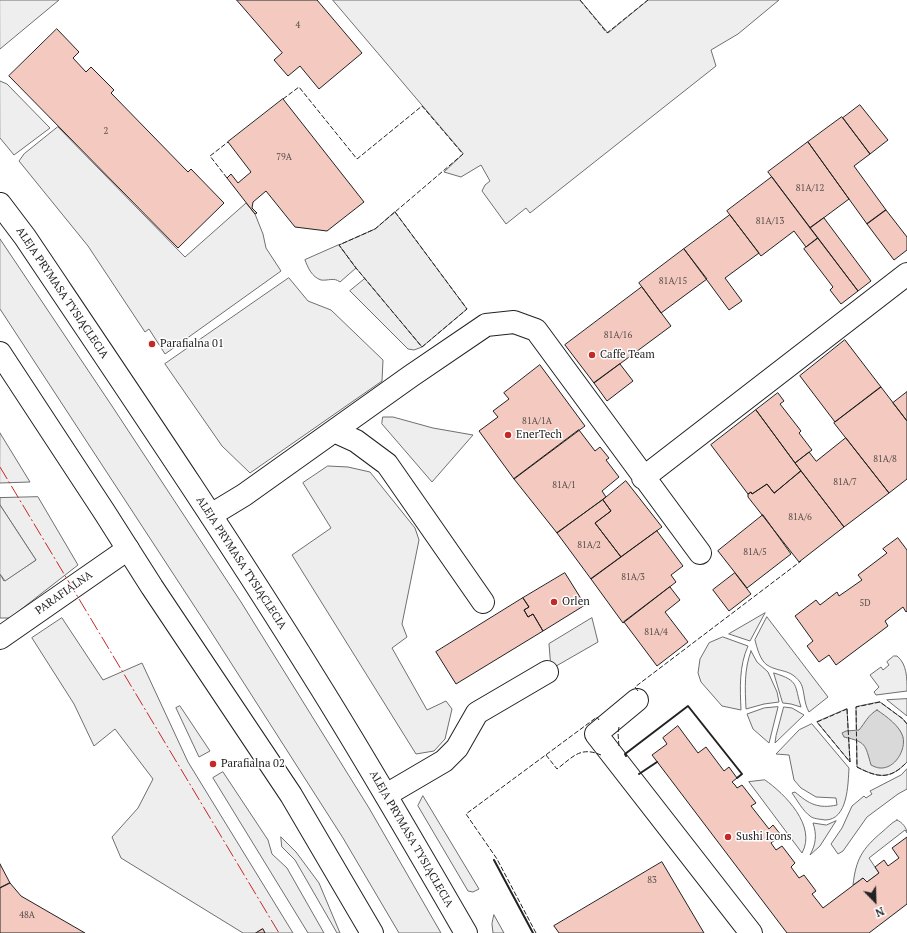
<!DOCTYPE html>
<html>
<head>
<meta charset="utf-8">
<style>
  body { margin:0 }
  #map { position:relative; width:907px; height:933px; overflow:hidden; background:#fff; font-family:"PT Serif",serif }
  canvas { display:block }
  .north { position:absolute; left:855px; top:881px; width:40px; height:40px; -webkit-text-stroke:3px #fff; paint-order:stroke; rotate:157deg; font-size:11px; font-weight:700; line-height:16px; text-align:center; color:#222 }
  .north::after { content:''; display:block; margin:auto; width:14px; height:18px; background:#222; clip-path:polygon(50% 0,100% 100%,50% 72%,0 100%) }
</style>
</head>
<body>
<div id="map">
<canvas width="907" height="933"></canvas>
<div class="north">N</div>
</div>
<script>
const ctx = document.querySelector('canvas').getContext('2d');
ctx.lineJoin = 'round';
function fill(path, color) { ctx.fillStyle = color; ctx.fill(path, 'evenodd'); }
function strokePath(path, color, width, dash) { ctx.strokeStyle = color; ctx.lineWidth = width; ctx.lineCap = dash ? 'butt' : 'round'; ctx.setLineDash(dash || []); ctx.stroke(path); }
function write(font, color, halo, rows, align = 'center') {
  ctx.font = font + ' "PT Serif",serif'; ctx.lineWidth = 3; ctx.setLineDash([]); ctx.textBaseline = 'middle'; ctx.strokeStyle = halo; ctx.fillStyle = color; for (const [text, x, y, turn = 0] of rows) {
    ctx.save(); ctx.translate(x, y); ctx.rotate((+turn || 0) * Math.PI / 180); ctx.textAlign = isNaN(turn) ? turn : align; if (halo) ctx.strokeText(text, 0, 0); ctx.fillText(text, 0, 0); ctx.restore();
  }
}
const green = new Path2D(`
  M0 0H59L0 49Z
  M333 0H580L608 33 648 0H779L738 34 711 50 716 66 530 213 526 208 506 224 482 191 485 185 490 181 481 165 461 177 444 172 463 154Z
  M0 81 7 84 50 128 14 155 0 138Z
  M58 127 185 257 246 203 255 214 263 234 266 248 281 271 165 354 149 329 145 332 88 246 19 161 24 154Z
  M0 239 112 406 241 602 369 808 441 933H399L343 838 208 627 0 309Z
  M339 245 356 268 340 282C334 277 328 281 321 280 312 277 308 268 305 260Z
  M289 278 308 301 331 310 383 360 382 381 250 473 222 446 165 364Z
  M366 278 422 347 414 350 408 349 350 291Z
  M383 417H393L433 428 473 435 432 482 382 424Z
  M0 433 30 482 0 483Z
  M328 466 348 467 370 472 415 528 419 540 402 624 407 637 392 648 427 710 446 701 452 709 445 739 434 751 416 754 292 555 331 528 303 483Z
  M38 497 78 565 10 618H0V574L4 581 36 560 0 505V498Z
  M765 613 750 641 729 634Z
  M767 617 828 697 809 712C803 702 805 689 800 682 789 668 780 673 767 665 760 660 757 648 755 640Z
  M62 618 103 680 142 663 188 762 293 933H265L262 929 256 933H243L121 858 112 837 138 808 153 779 115 729 94 746 74 704 32 638Z
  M723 637 748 646C739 666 740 688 741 710L722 706 701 682 698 673 700 659 709 643Z
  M751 651 757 662 768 672 777 692 779 702 764 704 746 709C745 688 744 670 751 651Z
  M894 656H897C907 664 907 678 907 691L876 695 874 692 879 687 870 675 881 667 883 670 889 665 887 662Z
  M774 673C800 681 794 685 801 707L791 704 783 703Z
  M907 699V716L887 700Z
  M880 702 903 719 907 724V762C890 780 878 778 857 767L856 707Z
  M180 706 210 751 199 757 176 708Z
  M778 707 769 743 753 729 747 714 764 708Z
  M784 707 792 708 804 715 775 743 776 736Z
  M847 709 850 762 817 722Z
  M812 724 849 768C848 784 848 820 825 820 820 819 813 819 810 816 803 811 797 800 792 793L795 792C809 804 818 809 837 805L836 798 816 797 801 788 794 780 789 755 776 754 799 730Z
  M907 769V789L898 794 867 817 843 851 838 854 831 844 842 828 852 806 864 796 866 798 872 794 870 791 901 775Z
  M223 772 268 840 272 854 287 868 324 933H308L213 778Z
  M765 780C785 794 817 826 802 853L749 782Z
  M423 796 479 889 473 892 468 891 418 806Z
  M897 820C902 822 907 828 907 833L905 830 869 858 879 873 867 882 863 878 853 885C856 859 862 849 882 832 887 828 891 823 897 820Z
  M836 821 820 846 810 855C816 844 817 835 813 823L826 825Z
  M281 837 296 852 319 883 340 933H337L295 860 282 847Z
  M494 915 504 933H493L492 924Z`);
fill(green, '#eee');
strokePath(green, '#6f6f6f', 1);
const parking = new Path2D(`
  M395 212 467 309 422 347 356 268 339 245 375 229Z
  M0 505 36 560 5 581 0 574Z
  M592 618 598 642 551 669 549 644Z`);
fill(parking, '#ededed');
strokePath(parking, '#6f6f6f', 1);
const water = new Path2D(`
  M877 710C886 716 900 726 903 737 906 750 895 769 880 768 877 768 873 766 871 765 865 744 866 742 844 737L842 733 846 731 859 730C865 723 868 715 877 710Z`);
fill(water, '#d9d9d9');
strokePath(water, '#6f6f6f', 1);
const building = new Path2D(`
  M237 0H317L362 53 319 89 300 66 288 76 274 60 282 53Z
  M57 29 79 52 73 58 86 72 91 67 114 90 111 93 188 172 191 169 224 203 178 248 9 76Z
  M283 99 364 202 327 231 295 227 266 191 253 202 252 208 257 213 255 214 227 178 231 174 238 183 251 172 228 142Z
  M860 105 888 140 870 154 843 118Z
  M842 117 870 154 854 166 886 210 867 224 808 142Z
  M808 142 849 199 810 228 768 172Z
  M772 177 818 238 806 247 794 231 761 256 727 211Z
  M886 210 907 237V250L894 260 867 224Z
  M730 215 759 253 725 278 742 301 729 310 684 249Z
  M824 218 871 281 858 291 810 228Z
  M818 238 858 291 841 304 830 290 833 287 804 249Z
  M684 249 707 279 661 313 639 283Z
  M642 287 671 326 594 383 565 345Z
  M845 340 881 387 835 422 800 376Z
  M620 364 633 381 607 401 594 383Z
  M540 365 585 426 514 479 479 431 498 417 493 411 509 399 504 393Z
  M881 387 907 421V479L889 493 834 423Z
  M907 392V421L893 403Z
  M778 393 784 401 780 404 801 431 799 433 812 450 795 463 756 410Z
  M756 410 801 471 774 493 767 484 752 494 751 492 748 494 711 445Z
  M579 430 595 451 600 447 609 458 606 460 619 477 602 491 606 497 557 533 514 479Z
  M846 438 889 493 844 527 795 463 809 452 816 461Z
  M801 471 844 527 799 562 748 497V494L751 492 752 494 767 484 774 493Z
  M626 481 662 527 621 557 595 523 611 511 603 500Z
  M603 500 611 511 595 523 621 557 591 579 557 533Z
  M763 515 791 554 747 588 718 551Z
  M657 531 683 566 671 575 676 582 623 623 591 579Z
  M898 538 907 550V611L906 612 903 607 885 621 888 626 836 665 829 655 819 662 807 646 813 641 795 616 816 600 820 605 837 592 839 596 862 580 858 575 887 553 883 549Z
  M565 573 585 605 543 631 533 614 528 617 524 610 529 607 523 598Z
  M735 573 751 594 729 611 713 590Z
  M670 587 680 600 665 612 688 642 657 666 624 622Z
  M523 598 529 607 524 610 528 617 533 614 543 631 456 684 436 652Z
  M678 726 698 753 706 747 724 771 729 767 737 778 732 782 735 785 737 788 742 785 756 803 751 806 769 829 773 825 781 835 771 843 776 850 782 846 795 863 791 867 799 878 804 875 816 891 812 894 823 908 863 878 867 882 879 873 875 867 884 860 888 866 899 858 892 848 907 837V904L869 933H787L652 755 667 744 663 738Z
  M662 862 704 933H559L554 926Z
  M0 864 10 883 0 888Z
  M10 883 21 896 85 933H0V888Z
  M263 929 265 933H256Z`);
fill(building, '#f3c9c0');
strokePath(building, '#222', 1);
const minor = new Path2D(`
  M334 431 356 441 387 464 483 602
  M643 478 907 274
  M211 515 244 495 411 376 486 325 514 322 536 330 700 553
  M0 638 128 549
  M637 700 596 734 751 933
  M386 795 444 761 457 748 477 713 547 672`);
const major = new Path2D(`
  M0 204 25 237C123 383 223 530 316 680 368 763 417 848 466 933
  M0 353 105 513 152 587 291 795 372 933`);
strokePath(minor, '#222', 24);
strokePath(major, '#222', 24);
strokePath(minor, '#fff', 22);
strokePath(major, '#fff', 22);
strokePath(new Path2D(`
  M580 0 607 33 648 0
  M283 99 299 87 357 159 422 106 463 154 395 212
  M227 178 210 156 228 142
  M395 212 467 309 422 347 356 268 339 245 375 229Z
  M638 691 635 687 801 561
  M847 709 850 762 817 722Z
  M907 724 903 719 880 702 856 707 857 767C878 778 890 780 907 762
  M619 727 618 733 619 747
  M546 755 557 769C573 757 580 746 601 755
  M536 933 497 859 466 814 597 717 599 720`), '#222', 1, [5, 2]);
strokePath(new Path2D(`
  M626 756 625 754 688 706 742 774 737 778
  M639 774 657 762
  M494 860 533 933`), '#222', 2);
strokePath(new Path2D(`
  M0 467 279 933`), '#c62828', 1, [14, 3, 2, 3]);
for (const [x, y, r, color] of [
  [152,344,4,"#c62828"],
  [592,355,4,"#c62828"],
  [508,435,4,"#c62828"],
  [554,602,4,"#c62828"],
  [213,764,4,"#c62828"],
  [728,837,4,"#c62828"]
]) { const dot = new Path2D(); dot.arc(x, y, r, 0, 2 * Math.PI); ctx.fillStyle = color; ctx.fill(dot); strokePath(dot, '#fff', 1.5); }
write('9px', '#564c4a', null, [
  ["4",298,25],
  ["2",106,131],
  ["79A",284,157],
  ["81A/12",810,188],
  ["81A/13",770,221],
  ["81A/15",673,281],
  ["81A/16",618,335],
  ["81A/1A",537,421],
  ["81A/8",885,459],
  ["81A/7",845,482],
  ["81A/1",564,485],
  ["81A/6",800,517],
  ["81A/2",589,545],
  ["81A/5",755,552],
  ["81A/3",633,577],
  ["5D",865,603],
  ["81A/4",656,632],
  ["83",652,880],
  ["48A",27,915]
]);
write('11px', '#222', '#fff', [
  ["ALEJA PRYMASA TYSIĄCLECIA",62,293,56],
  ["ALEJA PRYMASA TYSIĄCLECIA",241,563,57],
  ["PARAFIALNA",64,593,-35],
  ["ALEJA PRYMASA TYSIĄCLECIA",411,839,60]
]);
write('11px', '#222', '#fff', [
  ["Parafialna 01",160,344],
  ["Caffe Team",600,355],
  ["EnerTech",516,435],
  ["Orlen",562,602],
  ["Parafialna 02",221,764],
  ["Sushi Icons",736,837]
], 'left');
</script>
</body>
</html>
